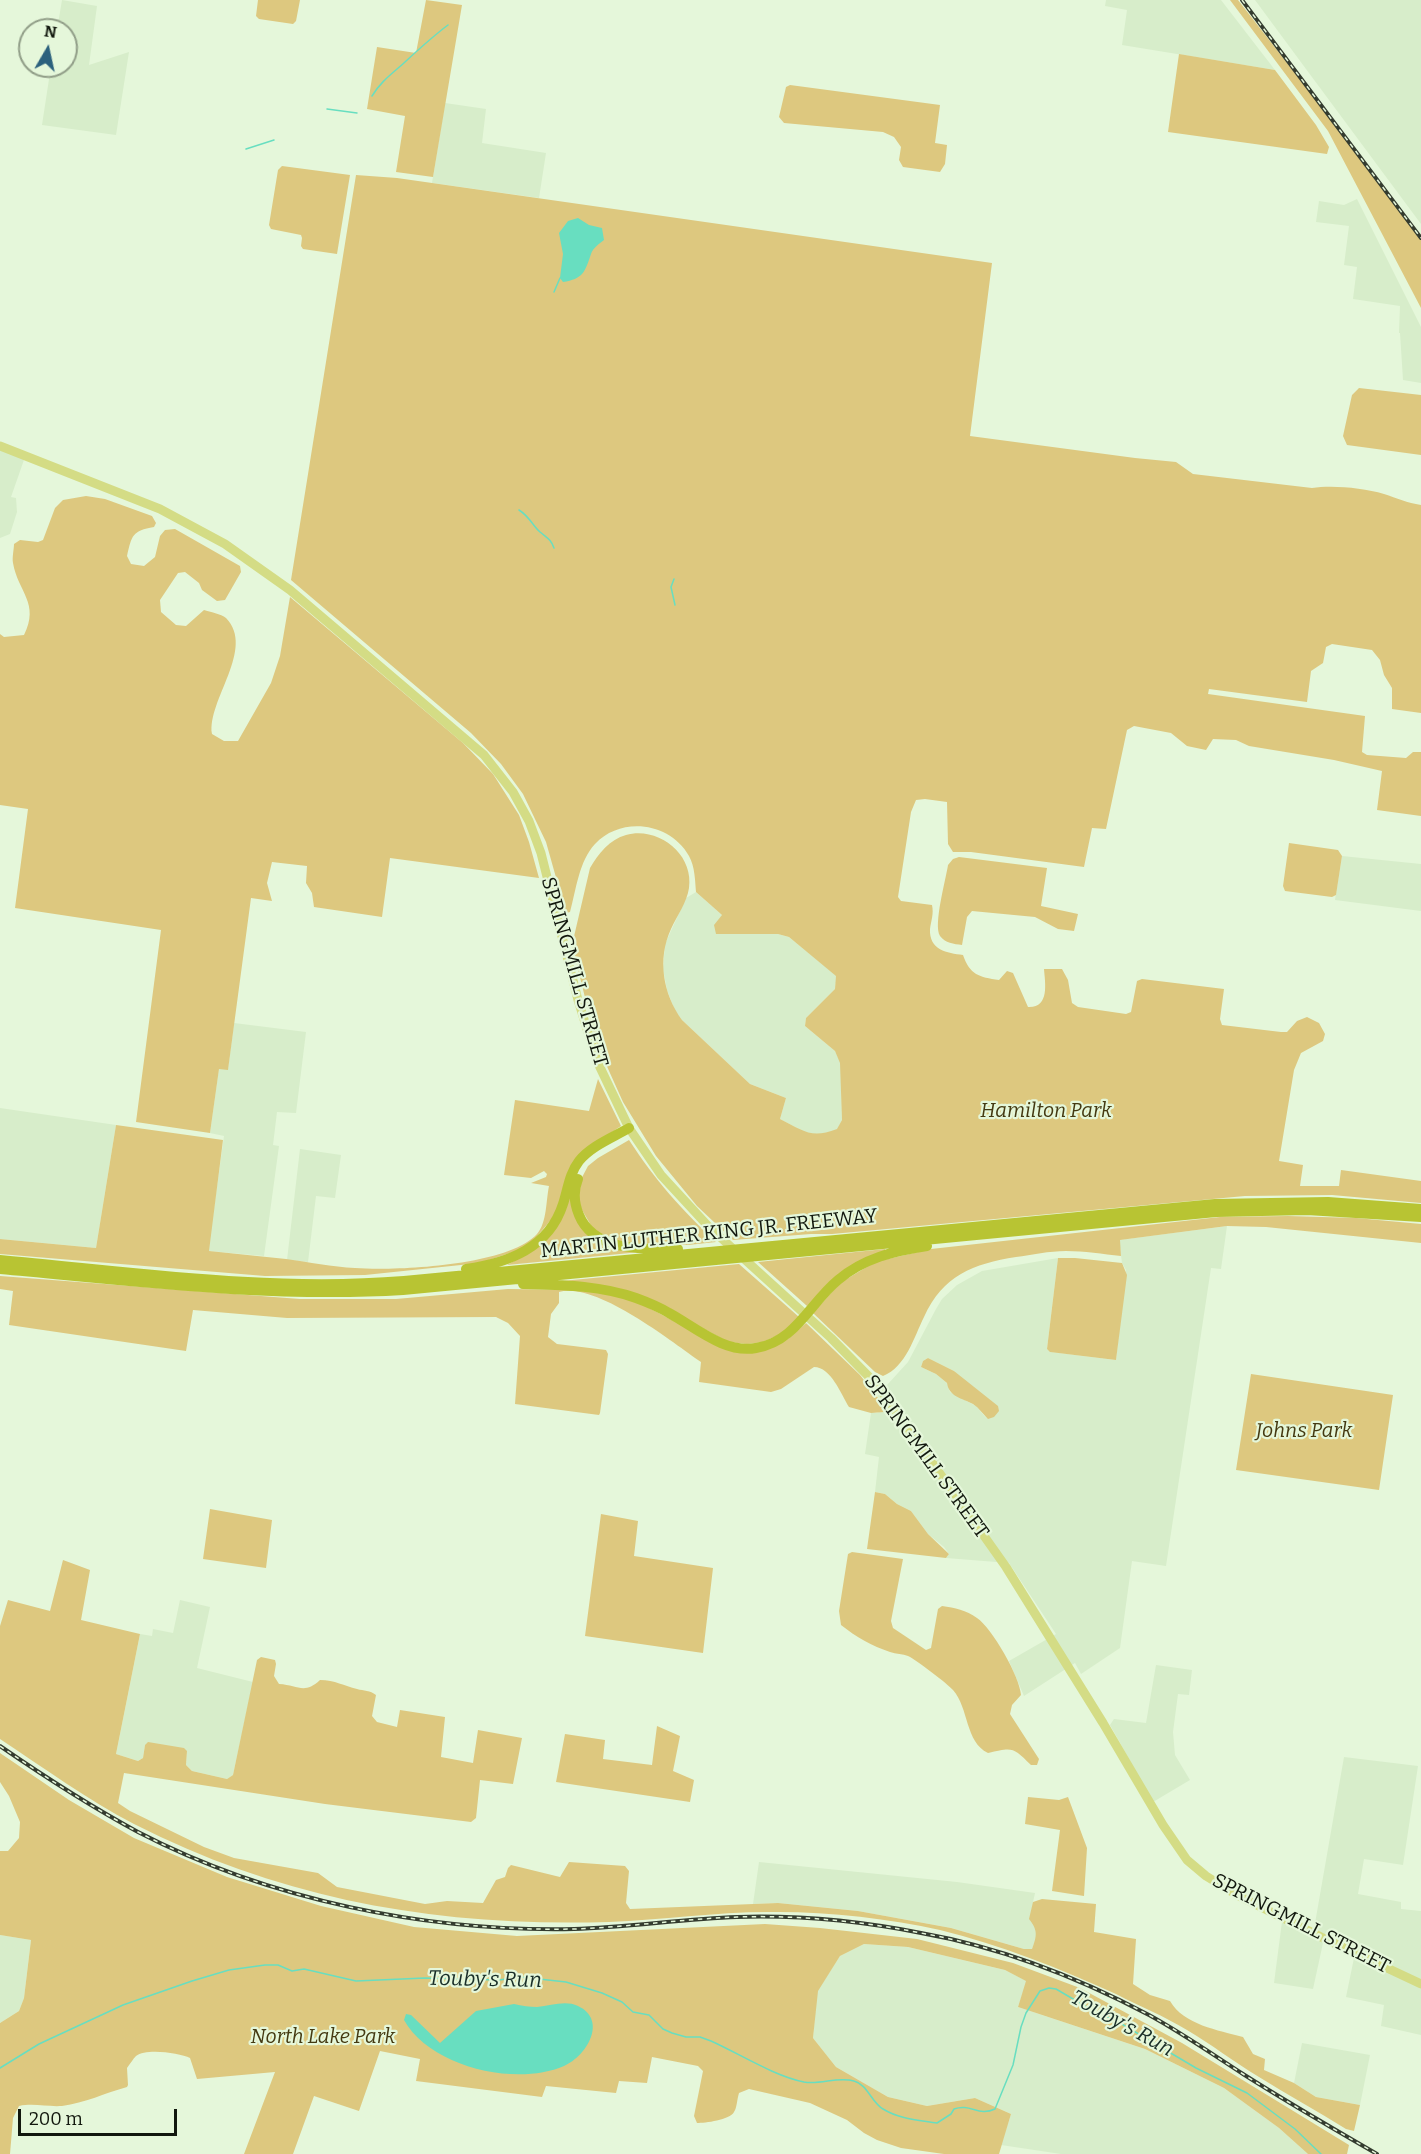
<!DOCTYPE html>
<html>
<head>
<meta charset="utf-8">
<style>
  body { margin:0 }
  #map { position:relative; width:1421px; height:2154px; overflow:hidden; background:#e5f7da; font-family:Bitter,serif }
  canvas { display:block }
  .north { position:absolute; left:18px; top:18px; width:60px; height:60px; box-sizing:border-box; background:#e5f7da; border:2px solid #919e88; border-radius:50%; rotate:9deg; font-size:16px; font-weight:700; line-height:24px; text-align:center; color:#12180e }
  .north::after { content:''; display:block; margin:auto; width:21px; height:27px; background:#2c617d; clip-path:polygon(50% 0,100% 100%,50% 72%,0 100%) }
  .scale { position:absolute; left:18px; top:2109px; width:159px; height:27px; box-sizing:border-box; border:3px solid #12180e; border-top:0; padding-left:8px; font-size:18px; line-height:21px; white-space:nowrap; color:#12180e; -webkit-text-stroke:4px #e5f7da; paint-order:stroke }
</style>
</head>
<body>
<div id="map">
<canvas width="1421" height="2154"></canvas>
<div class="north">N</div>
<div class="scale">200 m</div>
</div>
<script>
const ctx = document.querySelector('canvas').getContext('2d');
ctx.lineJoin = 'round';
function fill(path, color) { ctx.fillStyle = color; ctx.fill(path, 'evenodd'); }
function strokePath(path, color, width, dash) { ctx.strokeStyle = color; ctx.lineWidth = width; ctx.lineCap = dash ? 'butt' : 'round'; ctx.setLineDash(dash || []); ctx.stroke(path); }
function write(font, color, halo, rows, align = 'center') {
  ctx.font = font + ' Bitter,serif'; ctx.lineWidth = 4.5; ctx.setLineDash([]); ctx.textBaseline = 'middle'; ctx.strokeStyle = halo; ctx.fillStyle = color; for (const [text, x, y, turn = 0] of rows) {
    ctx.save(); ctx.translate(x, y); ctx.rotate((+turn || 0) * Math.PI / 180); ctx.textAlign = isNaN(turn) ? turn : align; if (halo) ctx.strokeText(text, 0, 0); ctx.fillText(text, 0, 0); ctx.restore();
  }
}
fill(new Path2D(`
  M62 0 97 6 89 65 129 52 116 135 42 125 51 66H66V30H57Z
  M1106 0H1221L1275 70 1122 45 1127 10 1105 6Z
  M1255 0H1421V224L1306 69Z
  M445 103 486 109 482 143 546 153 539 198 432 183Z
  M1357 199 1421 327V383L1403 380 1400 333H1399L1400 306 1353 299 1357 267 1344 265 1349 226 1316 222 1319 201 1344 205Z
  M0 448 25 457 11 497 16 498 17 512 10 534 0 538Z
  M1342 856 1421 864V911L1335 900Z
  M696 892 722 915 716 934H778L789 937 837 976 835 989 806 1018 805 1026 835 1051 841 1063 842 1120 838 1129 823 1135 808 1134 780 1119 786 1098 750 1084 682 1020 675 1011 667 990 663 969 665 944 686 898Z
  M234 1023 306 1032 296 1113 277 1112 273 1145 279 1146 264 1256 208 1251 224 1136 210 1133 219 1068 228 1069Z
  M0 1108 116 1125 96 1248 0 1239Z
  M300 1149 341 1155 335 1198 316 1196 308 1262 287 1260Z
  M1227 1226 1221 1269 1211 1268 1166 1566 1132 1561 1120 1648 1081 1674 1075 1663 1024 1696 1009 1661 1056 1634 1009 1563 946 1558 949 1554 944 1547 928 1534 911 1511 897 1504 885 1494 875 1492 879 1457 865 1454 871 1413H877L886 1408 877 1396 908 1362 936 1309 942 1299 957 1285 982 1271 1058 1258 1047 1349 1051 1352 1116 1360 1126 1270 1122 1263 1119 1240ZM928 1358 954 1371 987 1419 976 1406 950 1392 947 1383 936 1374 921 1367 923 1361Z
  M180 1600 210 1607 197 1668 253 1682 233 1775 227 1779 192 1771 186 1765 187 1751 145 1745 143 1758 138 1761 116 1754 140 1634 152 1636 153 1629 173 1633Z
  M1156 1665 1192 1670 1189 1695 1178 1694 1173 1732 1175 1755 1190 1780 1153 1802 1110 1725 1114 1719 1146 1723Z
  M1344 1757 1418 1766 1403 1865 1364 1859 1358 1894 1401 1902V1909L1421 1911V2035L1381 2026 1384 2005 1346 1997 1354 1958 1323 1943 1313 1989 1274 1983 1283 1914 1314 1929Z
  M759 1862 957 1882 1035 1893 1033 1902 1037 1937 1032 1949H1024L951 1928 858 1911 778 1903 753 1904Z
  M0 1935 31 1940 24 1998 19 2011 0 2023Z
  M864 1944 908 1947 1005 1970 1027 1981 1018 2007 1145 2049 1224 2088 1279 2128 1308 2154H1061L1001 2145 1011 2114 975 2098 927 2106 888 2097 836 2067 813 2038 817 1991 840 1956Z
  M1302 2043 1370 2055 1360 2105 1316 2097 1294 2083Z`), '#d7edca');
fill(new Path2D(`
  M258 0H300L296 21 293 24 259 19 256 16Z
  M426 0 462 5 433 177 396 172 405 116 367 109 377 47 416 53Z
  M1230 0H1238L1344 136 1421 240V308L1328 131Z
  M1179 54 1275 70 1316 125 1329 147 1327 154 1168 132Z
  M790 85 940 105 935 143 947 145 945 164 940 172 903 167 899 160 901 147 894 137 883 132 784 123 779 117 786 87Z
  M282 166 350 175 337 254 303 249 301 246 302 238 301 235 271 229 269 225 278 170Z
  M356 175 397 178 992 263 970 436 1135 458 1176 462 1193 474 1312 488C1333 485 1363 488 1384 494 1397 498 1407 503 1421 505V713L1392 709V688L1384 675 1380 660 1372 650 1332 644 1326 647 1323 663 1311 671 1307 702 1209 689 1208 694 1365 716 1362 752 1367 755 1406 758 1413 752H1421V816L1377 810 1382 771 1334 760 1249 746 1236 740 1213 739 1206 750 1187 746 1171 733 1134 726 1127 730 1106 829 1092 828 1084 867 971 852H953L948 844 947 802 925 799 916 800 911 812 898 897 901 901 932 905C934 914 931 921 930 929 929 950 947 953 963 955 970 975 979 977 999 980L1007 971 1013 973 1028 1007C1050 1008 1045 983 1044 969H1062L1068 980 1072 1003 1078 1007 1126 1014 1131 1012 1137 981 1142 979 1224 989 1220 1019 1222 1025 1281 1032H1287L1297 1021 1307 1017 1319 1023 1325 1034 1323 1041 1301 1053 1294 1070 1279 1161 1303 1165 1300 1186H1339L1341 1170 1421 1181V1203L1332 1195 1245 1196 832 1234H811L733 1240 697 1206 656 1156 623 1102 596 1042 572 945 590 868C598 854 610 839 626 835 658 826 694 854 689 888 687 902 677 916 671 929 657 959 663 994 682 1020L750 1084 786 1098 780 1119C804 1131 811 1139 837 1129L842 1120 840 1063 835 1051 805 1026 806 1018 835 989 836 976 789 937 778 934H716L714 925 722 915 696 892C695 880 695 867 689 856 670 822 621 816 595 844 579 861 576 890 570 912L566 913 546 842 523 794 501 764 471 733 291 580Z
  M1359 388 1421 395V455L1347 445 1343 436 1352 395Z
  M86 496 105 499 152 516 156 523 154 527C132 531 132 535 127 556L131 564 144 566 155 557 160 536 165 530 175 529 240 566 241 572 225 600 217 601 202 590 199 583 185 572 178 573 160 600 161 612 176 625 186 626 204 610C210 612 221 614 226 618 256 649 207 700 212 734L224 741H238L271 683 280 656 290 597 463 743 493 774 519 815 529 842 539 878 390 858 382 917 314 907 312 893 306 883 307 866 272 862 267 883 272 901 251 898 228 1070 219 1069 210 1133 136 1122 161 930 15 908 28 809 0 805V634L4 637 24 635C40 603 18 592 13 563 12 557 14 549 14 544L20 540 38 542 43 540 55 508 63 500Z
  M1289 843 1338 850 1342 856 1336 895 1332 897 1285 891 1283 886Z
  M959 857 1047 868 1041 906 1078 914 1074 931 1058 929 1035 917 972 911 967 917 962 945C954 944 945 943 940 936 933 925 946 879 948 865L953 859Z
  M598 1079 621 1126 588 1148 555 1215 528 1247 480 1263 365 1275 265 1276 0 1254V1239L96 1248 116 1125 223 1140 209 1251C235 1254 260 1256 286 1259 309 1262 332 1267 355 1268 396 1271 508 1266 537 1234 547 1223 546 1200 549 1186L531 1183 546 1177 547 1174 544 1171 531 1178 504 1175 515 1100 589 1111Z
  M629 1140C655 1180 681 1209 716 1242L688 1245 624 1243 596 1234 578 1203 579 1183 588 1166 598 1158Z
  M569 1193 578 1223 640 1252 507 1265 532 1251Z
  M1288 1216 1356 1218 1421 1224V1243L1266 1227 1227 1226 1120 1240 1121 1256C1103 1254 1084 1251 1066 1251 1049 1251 1032 1255 1016 1257 973 1264 943 1275 924 1317 914 1337 906 1367 883 1376L875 1372 813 1313 840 1283 875 1262 931 1249 1220 1217Z
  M885 1249V1252L807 1306 758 1262Z
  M1058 1258H1075L1122 1263 1127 1275 1116 1360 1050 1352 1047 1349Z
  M739 1264 799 1317 783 1333 756 1345 728 1342 666 1308 562 1281Z
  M0 1276 300 1299H396L508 1289 587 1290 636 1301 723 1347 788 1339 806 1323 860 1375 886 1408 884 1412 871 1413 849 1407C841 1394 831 1367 814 1367L781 1389 771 1392 699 1382 701 1362C670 1341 597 1282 559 1292V1303L551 1314 548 1337 557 1344 606 1350 608 1354 600 1413 599 1415 515 1404 520 1336 508 1323 496 1317 287 1318 193 1310 186 1351 9 1325 13 1291 0 1289Z
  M928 1358 954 1371 998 1406 999 1411 994 1417 988 1419C983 1414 979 1408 973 1404 962 1398 949 1397 947 1383L936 1374 921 1367 923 1361Z
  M1251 1374 1393 1395 1379 1490 1236 1470Z
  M875 1492 885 1494 897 1504 911 1511 928 1534 949 1554 946 1558 867 1549Z
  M210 1509 272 1520 266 1568 203 1559Z
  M601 1514 638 1521 634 1556 713 1568 703 1653 585 1636Z
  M852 1552 903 1559 891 1621 893 1628 926 1650 931 1648 938 1609 942 1606C955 1608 966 1610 977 1618 992 1628 1020 1677 1021 1695L1012 1705 1010 1714 1039 1759 1037 1765H1031C1013 1747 1013 1747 988 1753 965 1742 969 1708 953 1690 948 1684 915 1659 908 1656 903 1654 896 1654 890 1652 872 1646 856 1637 841 1625L839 1611 848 1554Z
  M63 1560 90 1570 81 1620 140 1634 116 1754 138 1761 143 1758 145 1745 148 1742 184 1748 187 1751 186 1765 192 1771 227 1779 233 1775 257 1660 261 1657 275 1660 276 1664 274 1676 279 1684C298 1685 304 1695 320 1680 335 1680 344 1686 357 1689 364 1691 370 1690 376 1695L372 1716 377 1722 397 1727 400 1710 445 1717 441 1757 473 1763 478 1730 522 1738 513 1784 480 1780 476 1818 471 1822 325 1804 124 1773 118 1803 130 1811 204 1847 234 1858 318 1873 337 1887 425 1904 447 1901 483 1903 496 1880 505 1877 508 1868 511 1865 560 1877 569 1862 625 1866 629 1871 626 1903 630 1909 778 1903 858 1911 951 1928 1024 1949H1032C1037 1936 1038 1930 1029 1919L1033 1902 1042 1899 1096 1904 1094 1932 1136 1939 1133 1984 1150 1995 1170 2001C1184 2025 1218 2030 1243 2037L1253 2054 1265 2059 1264 2070 1294 2083 1316 2097 1360 2105 1354 2131 1346 2129C1317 2111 1288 2095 1259 2077 1234 2062 1211 2044 1187 2030 1164 2016 1139 2006 1116 1994 1059 1968 1001 1945 940 1930 887 1918 822 1911 768 1912 715 1912 662 1920 609 1922 441 1927 285 1901 134 1824 88 1800 44 1768 0 1739V1626L8 1600 50 1611Z
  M657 1726 680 1736 673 1771 694 1780 690 1802 556 1782 565 1734 605 1740 603 1759 652 1765Z
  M0 1753 69 1800 134 1838 227 1877 321 1906 414 1927 517 1936 765 1924 820 1928 917 1939 1013 1963 1080 1988 1182 2043 1349 2145 1347 2154H1308L1279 2128 1224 2088 1145 2049 1018 2007 1026 1981 1005 1970 908 1947 864 1944 840 1956 818 1991 813 2038 836 2067 888 2097 927 2106 975 2098 1011 2114 999 2154H944L901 2148 877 2140 864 2133 847 2120 810 2103 749 2089 739 2093C737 2099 737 2108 734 2112 730 2120 705 2123 697 2123L694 2116 703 2071 698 2066 652 2057 647 2083 619 2081 616 2093 546 2086 542 2097 416 2081 420 2059 380 2051 359 2111 314 2096 293 2154H244L275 2072 197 2079 190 2058C180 2053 146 2048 136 2056 133 2059 130 2064 127 2068L128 2085 127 2087C105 2093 85 2103 62 2106 47 2107 34 2103 19 2106L13 2118 10 2154H0V2023L19 2011 24 1998 31 1940 0 1935V1851H8L19 1838 20 1822 9 1796 0 1782Z
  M1028 1797 1059 1800 1068 1797 1087 1848 1084 1896 1052 1891 1060 1830 1025 1824Z`), '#ddc87f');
fill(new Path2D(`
  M578 218 589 225 602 228 604 240C599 244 593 248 591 254 585 272 583 279 563 282L560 278 563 254 559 233 568 221Z
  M514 2004C522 2006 530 2007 537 2007 551 2006 565 2000 578 2006 608 2020 587 2056 564 2066 516 2087 430 2067 404 2020L406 2014 411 2015 440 2043 476 2011Z`), '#68dec0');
strokePath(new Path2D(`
  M372 96C381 81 393 73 405 62 419 49 432 37 448 25
  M327 109 357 113
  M246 149 274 140
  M554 292 560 278
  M519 510C530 517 532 525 540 532 547 538 551 539 554 548
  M674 579 671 587 675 605
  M0 2068 39 2044 123 2005 192 1981 229 1970 265 1965H278L292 1971 304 1969 356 1981 425 1978 499 1980 521 1977 566 1982 602 1993 622 2002 633 2012 649 2015 663 2029 672 2033 686 2037H700L711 2041C740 2054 774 2076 804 2082 821 2085 838 2076 854 2081 867 2084 872 2103 883 2109 899 2119 919 2120 937 2123L951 2114 954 2109C971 2103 978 2117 995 2109L1013 2065 1021 2027 1026 2013 1040 1991 1049 1988 1056 1989 1097 2013 1115 2020 1196 2068 1247 2093 1295 2129 1321 2154`), '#68dec0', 1.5);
strokePath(new Path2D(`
  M0 446 160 509 225 544 290 590 484 755 513 792 529 821 541 853 578 1000 597 1061 629 1128 661 1175 708 1226 831 1338 878 1386 1006 1567 1103 1723 1163 1825 1187 1860 1206 1876 1237 1895 1321 1937 1421 1984`), '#d4dc85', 9);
strokePath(new Path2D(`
  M578 1179C573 1191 574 1203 579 1215 594 1252 644 1249 678 1249
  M0 1260C134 1272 269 1292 404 1281L1215 1204 1328 1202 1421 1209
  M0 1269C134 1281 268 1298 403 1290L1216 1212 1307 1210 1421 1217
  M466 1269C508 1263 549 1248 563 1204 568 1189 569 1174 579 1161 591 1146 612 1138 629 1128
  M523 1284C561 1285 599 1285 636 1298 647 1302 659 1307 669 1313 695 1327 725 1354 756 1348 795 1342 810 1303 838 1280 864 1258 894 1251 927 1246`), '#b8c433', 10);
const rail = new Path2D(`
  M1242 0 1421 238
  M0 1746C45 1777 90 1806 138 1832 269 1900 427 1932 574 1929 629 1927 683 1919 737 1917 798 1915 860 1921 921 1933 1000 1947 1079 1978 1149 2015 1182 2033 1212 2054 1243 2074 1287 2102 1332 2128 1377 2154`);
strokePath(rail, '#343c2f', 4);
strokePath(rail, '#e5f7da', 1.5, [4.5]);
write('20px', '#12180e', '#e5f7da', [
  ["SPRINGMILL STREET",574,972,74],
  ["MARTIN LUTHER KING JR. FREEWAY",709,1234,-6],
  ["SPRINGMILL STREET",926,1457,54],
  ["SPRINGMILL STREET",1301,1924,27]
]);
write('italic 20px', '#443911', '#e5f7da', [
  ["Hamilton Park",1046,1111],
  ["Johns Park",1304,1431],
  ["North Lake Park",323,2037]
]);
write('italic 21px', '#192e28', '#e5f7da', [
  ["Touby's Run",485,1980,1],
  ["Touby's Run",1122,2024,29]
]);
</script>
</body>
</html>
